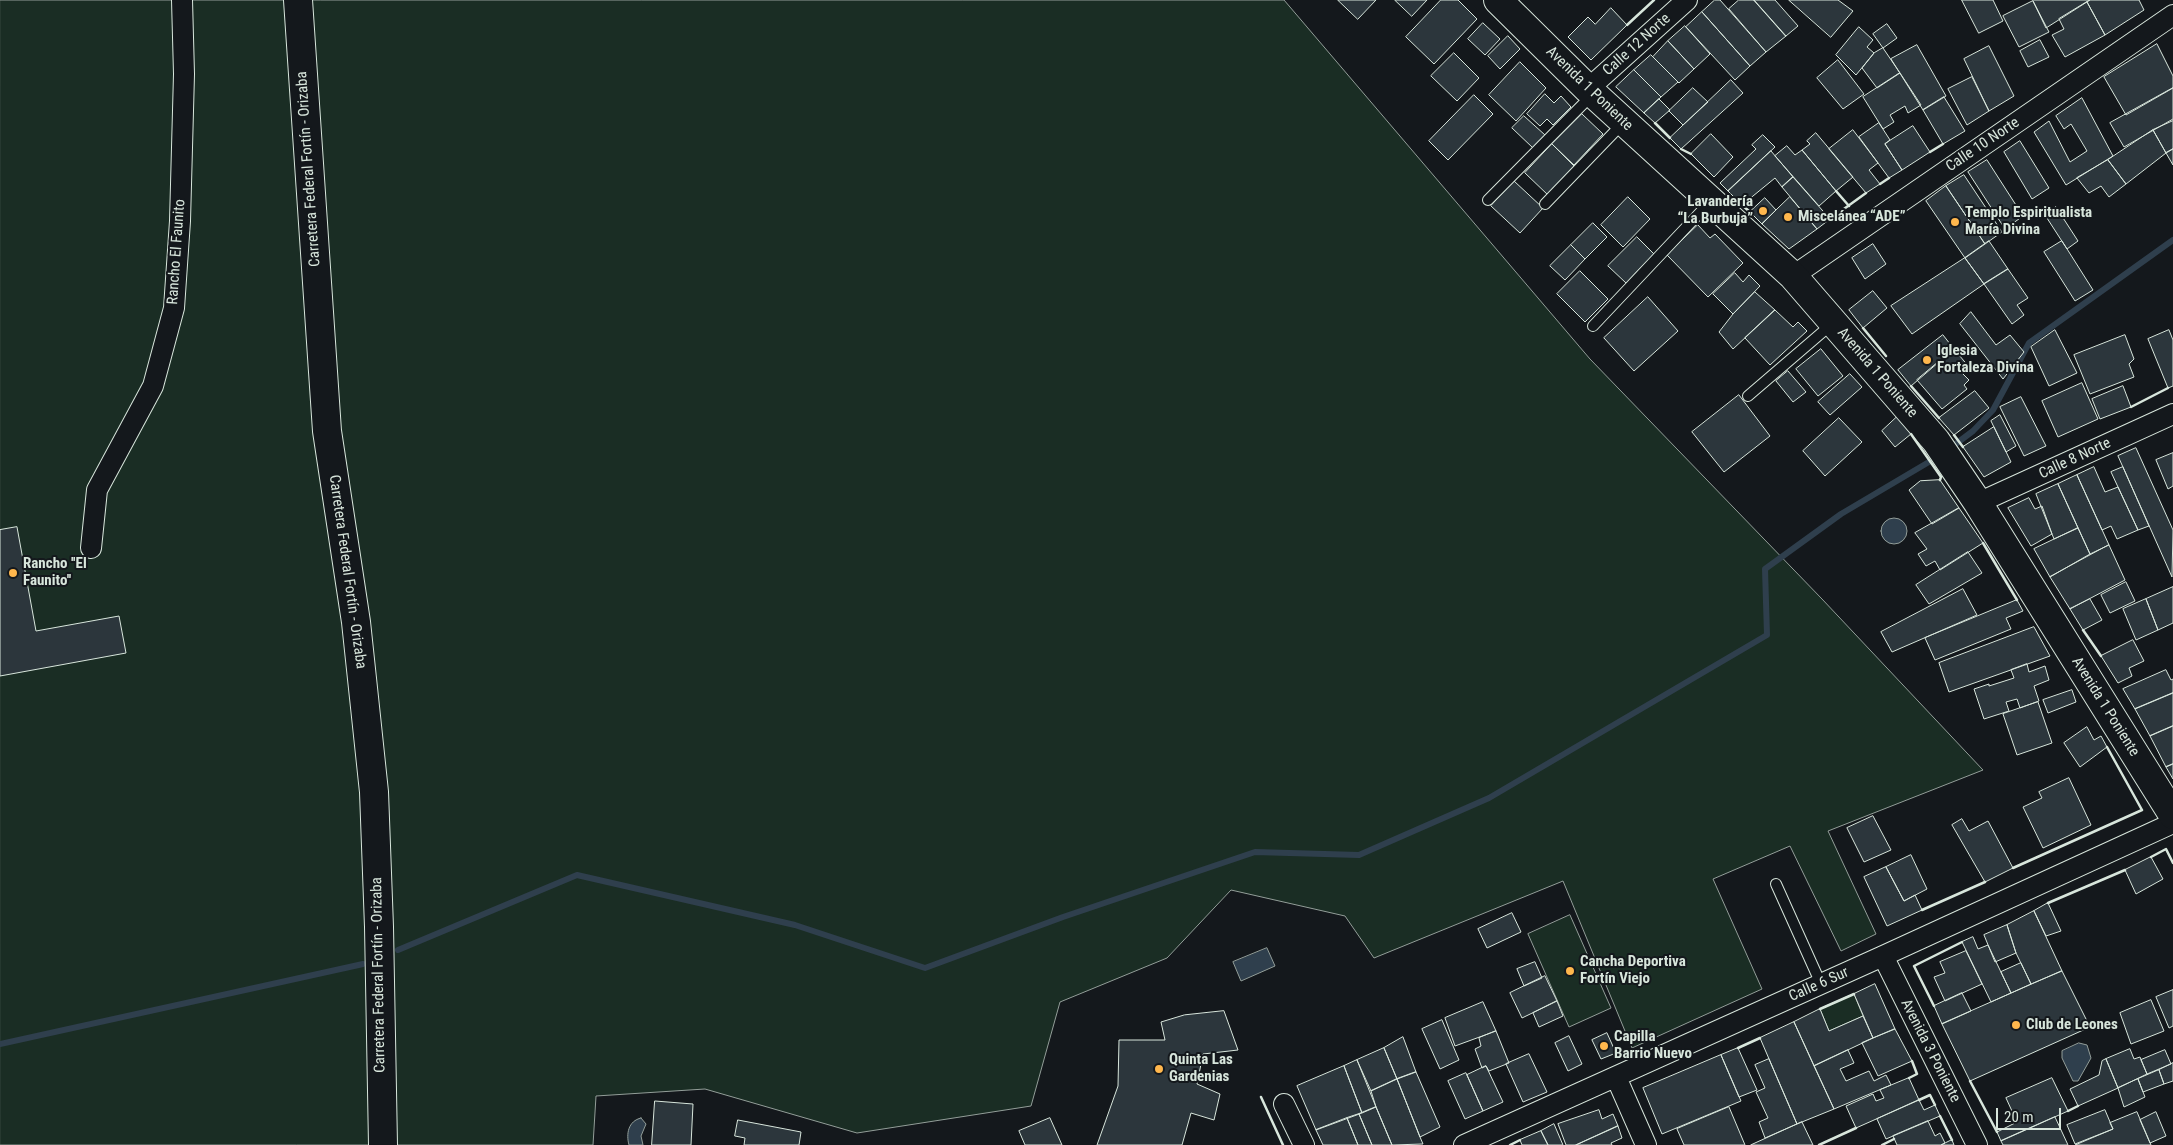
<!DOCTYPE html>
<html>
<head>
<meta charset="utf-8">
<style>
  body { margin:0 }
  #map { position:relative; width:2173px; height:1145px; overflow:hidden; background:#14181c; font-family:"Roboto Condensed",sans-serif }
  canvas { display:block }
  .scale { position:absolute; left:1996px; top:1108px; width:65px; height:22px; box-sizing:border-box; border:2px solid #d8e6dc; border-top:0; padding-left:6px; font-size:15px; line-height:18px; white-space:nowrap; color:#d8e6dc; -webkit-text-stroke:4px #14181c; paint-order:stroke }
</style>
</head>
<body>
<div id="map">
<canvas width="2173" height="1145"></canvas>
<div class="scale">20 m</div>
</div>
<script>
const ctx = document.querySelector('canvas').getContext('2d');
ctx.lineJoin = 'round';
function fill(path, color) { ctx.fillStyle = color; ctx.fill(path, 'evenodd'); }
function strokePath(path, color, width, dash) { ctx.strokeStyle = color; ctx.lineWidth = width; ctx.lineCap = dash ? 'butt' : 'round'; ctx.setLineDash(dash || []); ctx.stroke(path); }
function write(font, color, halo, rows, align = 'center') {
  ctx.font = font + ' "Roboto Condensed",sans-serif'; ctx.lineWidth = 4; ctx.setLineDash([]); ctx.textBaseline = 'middle'; ctx.strokeStyle = halo; ctx.fillStyle = color; for (const [text, x, y, turn = 0] of rows) {
    ctx.save(); ctx.translate(x, y); ctx.rotate((+turn || 0) * Math.PI / 180); ctx.textAlign = isNaN(turn) ? turn : align; if (halo) ctx.strokeText(text, 0, 0); ctx.fillText(text, 0, 0); ctx.restore();
  }
}
const green = new Path2D(`
  M0 0H1284L1590 359 1822 599 1983 770 1828 831 1876 934 1841 951 1790 846 1713 879 1762 989 1632 1048 1563 881 1374 958 1345 916 1231 890 1167 958 1060 1002 1031 1106 857 1133 705 1089 596 1096 593 1145H0Z
  M1570 915 1611 1008 1569 1027 1528 934Z
  M1854 994 1863 1016 1829 1031 1820 1009Z`);
fill(green, '#1a2d24');
strokePath(green, '#939e99', 1);
const water = new Path2D(`
  M1881 531a13 13 0 1 1 26 0a13 13 0 1 1-26 0Z
  M1267 948 1275 966 1241 981 1233 962Z
  M2079 1043 2087 1045 2091 1058 2078 1081H2073L2062 1058V1051Z
  M641 1118 646 1124 641 1136 643 1145H629C626 1134 628 1121 641 1118Z`);
fill(water, '#2f3f4d');
strokePath(water, '#939e99', 1);
strokePath(new Path2D(`
  M1949 449 1973 431 1993 410 2029 343 2173 240
  M398 950 577 875 795 925 925 968 1063 917 1255 852 1359 855 1489 798 1767 635 1765 569 1841 514 1939 456
  M0 1044 363 964`), '#2f3f4d', 6);
const building = new Path2D(`
  M1338 0H1376L1358 19Z
  M1395 0H1427L1412 16Z
  M1441 0H1458L1477 19 1434 64 1406 37Z
  M1715 0H1720L1766 52 1750 66 1702 12Z
  M1739 0H1754L1786 36 1766 52 1729 9Z
  M1754 0H1775L1798 26 1786 36Z
  M1789 0H1838L1853 11 1831 37Z
  M1962 0H1993L2003 21 1979 33Z
  M2034 0H2090L2046 28 2033 1Z
  M2090 0H2139L2144 10 2105 35 2087 2Z
  M2033 1 2049 32 2019 47 2003 16Z
  M2087 2 2105 35 2065 57 2052 35 2064 29 2059 19Z
  M1611 8 1627 25 1591 60 1568 37 1588 17 1595 24Z
  M1702 12 1750 66 1735 80 1686 27Z
  M1483 23 1500 39 1485 55 1468 39Z
  M1887 24 1897 38 1883 48 1873 34Z
  M1685 26 1710 54 1694 69 1668 41Z
  M1859 27 1873 40 1867 47 1874 53 1856 75 1836 55Z
  M1508 36 1520 49 1500 69 1488 56Z
  M2040 40 2049 57 2028 67 2020 51Z
  M1668 41 1694 69 1679 83 1653 57Z
  M2157 44 2173 76V88L2126 115 2104 77Z
  M1917 45 1946 96 1923 110 1891 59Z
  M1989 46 2014 96 1989 111 1964 59Z
  M1883 48 1900 73 1877 88 1862 68 1874 53Z
  M1454 53 1479 78 1457 101 1431 76Z
  M1651 55 1678 82 1661 97 1634 70Z
  M1838 60 1864 94 1843 109 1817 78Z
  M1520 62 1546 88 1516 121 1489 95Z
  M1634 70 1661 97 1644 113 1616 87Z
  M1900 73 1921 105 1908 113 1905 106 1890 115 1894 122 1883 129 1863 97Z
  M1972 77 1989 111 1967 125 1948 89Z
  M1731 80 1743 93 1681 149 1670 138Z
  M1693 88 1708 102 1683 125 1669 111Z
  M2173 88V119L2124 147 2110 123Z
  M1545 94 1554 103 1561 96 1571 107 1553 125 1547 119 1540 126 1527 114Z
  M1474 95 1493 114 1448 160 1429 141Z
  M1944 97 1965 131 1943 144 1923 110Z
  M2082 98 2113 156 2066 185 2034 132 2049 121 2070 162 2087 151 2071 124 2064 129 2056 116Z
  M1659 99 1670 110 1655 123 1644 113Z
  M1582 114 1603 134 1574 165 1552 144Z
  M1524 116 1545 135 1533 148 1512 128Z
  M2173 121V149L2166 153 2153 130Z
  M1879 123 1890 140 1885 144 1902 170 1889 178 1859 137Z
  M1913 126 1930 152 1902 170 1885 144Z
  M1853 130 1878 163 1869 170 1880 184 1866 193 1829 149Z
  M2153 130 2166 153 2126 184 2108 160Z
  M1816 133 1853 177 1836 191 1802 150 1810 144 1807 141Z
  M1711 134 1733 157 1714 177 1691 154Z
  M1763 135 1775 147 1728 191 1720 183 1756 149 1752 145Z
  M2020 141 2049 188 2032 199 2004 152Z
  M1552 144 1576 168 1549 196 1525 173Z
  M1787 146 1795 155 1802 150 1836 191 1819 206 1775 156Z
  M2173 149V165L2166 153Z
  M1771 151 1793 177 1782 187 1775 178 1742 205 1728 191Z
  M1987 160 2023 216 2005 229 1968 172Z
  M2108 160 2126 184 2109 197 2101 186 2089 193 2077 178Z
  M1964 175 2002 232 1985 244 1946 186Z
  M1793 177 1830 219 1817 229 1782 187Z
  M1514 181 1543 208 1520 233 1491 206Z
  M1946 186 1985 244 1965 258 1926 201Z
  M1628 197 1650 219 1623 247 1601 225Z
  M1790 197 1817 229 1789 249 1762 224Z
  M1765 198 1776 210 1762 224 1750 212Z
  M2056 207 2078 241 2067 249 2045 215Z
  M1593 223 1607 237 1585 259 1571 245Z
  M1698 225 1710 238 1715 234 1743 263 1708 297 1667 255Z
  M1637 237 1654 254 1626 283 1608 266Z
  M1989 241 2008 269 1984 284 1965 258Z
  M2062 241 2093 290 2075 301 2044 252Z
  M1873 244 1886 264 1865 279 1852 258Z
  M1571 245 1585 259 1565 280 1550 266Z
  M1965 258 1984 284 1912 334 1891 306Z
  M2008 269 2028 298 2017 305 2024 315 2012 324 1984 284Z
  M1580 271 1608 299 1585 322 1557 294Z
  M1735 273 1743 282 1749 275 1760 286 1733 314 1713 294Z
  M1873 291 1887 308 1863 328 1849 310Z
  M1755 292 1775 310 1733 349 1719 332 1733 314Z
  M1648 297 1678 331 1634 371 1604 338Z
  M1775 310 1793 327 1798 322 1807 331 1770 365 1745 338Z
  M1971 312 1996 345 2010 335 2024 352 2003 379 1960 324Z
  M2055 330 2077 373 2049 386 2031 347Z
  M2169 330 2173 340V386L2168 388 2148 339Z
  M1943 335 1954 349 1911 386 1898 370Z
  M2125 335 2134 359 2129 364 2134 377 2090 394 2074 355Z
  M1821 349 1843 376 1818 396 1796 369Z
  M1954 349 1969 367 1963 374 1969 380 1964 385 1967 389 1942 409 1917 380Z
  M1788 371 1806 392 1793 402 1776 381Z
  M1850 374 1862 387 1830 415 1818 402Z
  M2082 383 2098 419 2058 437 2042 401Z
  M2123 386 2131 407 2100 419 2092 399Z
  M1975 391 1989 408 1954 435 1939 418Z
  M1739 395 1770 436 1724 472 1692 432Z
  M2021 397 2046 446 2024 456 2000 407Z
  M2000 415 2016 446 2006 452 1991 421Z
  M1897 417 1911 434 1895 447 1882 431Z
  M1839 418 1862 442 1825 476 1803 451Z
  M1994 427 2011 462 1984 477 1963 447Z
  M2136 448 2173 530 2172 577 2118 456Z
  M2173 453V486L2168 489 2156 460Z
  M2094 467 2105 492 2118 487 2138 530 2117 539 2111 526 2102 530 2077 475Z
  M2123 467 2149 526 2138 530 2111 472Z
  M2077 475 2109 545 2090 554 2058 484Z
  M1940 480 1959 508 1932 524 1909 490 1920 481Z
  M2058 484 2078 528 2054 539 2036 494Z
  M2029 498 2035 509 2042 506 2052 534 2031 546 2008 508Z
  M1959 508 1983 543 1940 570 1935 561 1926 566 1918 554 1927 549 1915 533Z
  M17 527 36 631 119 616 126 653 0 676V530Z
  M2078 528 2090 554 2050 577 2034 549Z
  M2109 545 2125 580 2070 609 2050 577Z
  M1968 552 1982 573 1929 604 1916 585Z
  M2126 582 2135 601 2110 613 2101 595Z
  M2173 587V623L2158 630 2146 599Z
  M1963 589 1977 615 1892 652 1881 632Z
  M2090 599 2102 620 2083 630 2070 609Z
  M2146 599 2158 630 2136 640 2123 609Z
  M2017 600 2023 611 2006 618 2011 629 1935 660 1925 638Z
  M2034 627 2050 656 1949 692 1939 663Z
  M2133 640 2144 661 2129 668 2132 676 2118 683 2101 656Z
  M2027 664 2029 672 2045 666 2049 680 2034 686 2039 701 2020 708 2017 699 2006 702 2009 711 1984 719 1974 689 1989 684V686L2014 678 2011 670Z
  M2166 670 2171 680 2173 679V693L2135 709 2123 689Z
  M2072 690 2076 702 2048 713 2043 700Z
  M2173 693V726L2150 736 2135 709Z
  M2038 702 2052 743 2017 755 2003 714Z
  M2173 726V764L2166 767 2150 736Z
  M2087 727 2094 740 2101 736 2107 747 2080 767 2064 743Z
  M2173 764V779L2166 767Z
  M2069 778 2091 825 2043 848 2023 807 2042 798 2039 792Z
  M1873 816 1891 850 1864 862 1847 828Z
  M1962 819 1969 831 1988 821 2013 868 1985 882 1952 825Z
  M1911 855 1927 889 1904 901 1886 867Z
  M2151 857 2163 879 2136 894 2125 870Z
  M1886 867 1904 901 1915 895 1922 910 1887 926 1864 877Z
  M2048 903 2061 931 2046 936 2034 911Z
  M2034 911 2062 971 2031 984 2016 953 2007 925Z
  M1512 913 1521 932 1487 948 1478 929Z
  M2007 925 2016 953 1995 962 1984 935Z
  M1973 937 1978 949 1988 945 2011 993 1991 1002 1962 942Z
  M1966 951 1982 984 1945 1001 1934 977 1945 973 1940 962Z
  M1535 962 1542 978 1524 986 1517 969Z
  M2021 963 2031 984 2011 993 2001 972Z
  M2062 971 2090 1027 1970 1081 1942 1024Z
  M1545 976 1557 1001 1522 1018 1510 993Z
  M1875 984 1895 1029 1873 1038 1854 994Z
  M2173 990V1026L2169 1028 2156 997Z
  M1962 993 1971 1011 1942 1024 1934 1006Z
  M2151 1000 2164 1031 2131 1044 2120 1013Z
  M1557 1001 1563 1016 1539 1027 1533 1013Z
  M1483 1002 1496 1031 1455 1046 1445 1018Z
  M1820 1009 1829 1031 1863 1016 1873 1038 1814 1066 1794 1022Z
  M1224 1011 1238 1050 1203 1054 1197 1084 1220 1094 1214 1120 1191 1113 1182 1145H1097L1118 1086 1119 1040H1165L1161 1022 1184 1015Z
  M1442 1020 1459 1060 1440 1069 1422 1029Z
  M1794 1022 1834 1109 1797 1124 1760 1038Z
  M1895 1029 1912 1061 1878 1076 1862 1043Z
  M1496 1031 1509 1063 1489 1071 1486 1066 1482 1068 1475 1049 1481 1046 1479 1038Z
  M1607 1033 1616 1053 1601 1059 1592 1040Z
  M1569 1036 1582 1064 1568 1071 1555 1043Z
  M1403 1037 1416 1072 1397 1079 1384 1048Z
  M1384 1048 1397 1079 1371 1091 1357 1060Z
  M1738 1048 1757 1090 1739 1097 1721 1055Z
  M2130 1049 2134 1059 2140 1057 2147 1074 2118 1088 2106 1059Z
  M1848 1050 1854 1063 1840 1069 1846 1081 1869 1071 1874 1081 1886 1075 1891 1085 1834 1109 1814 1066Z
  M2165 1050 2171 1064 2147 1074 2141 1060Z
  M1529 1054 1547 1092 1523 1102 1506 1064Z
  M1721 1055 1741 1101 1662 1134 1643 1088Z
  M1769 1059 1797 1124 1765 1138 1759 1122 1768 1118 1756 1092 1765 1088 1755 1065Z
  M2106 1059 2118 1088 2078 1106 2070 1089 2099 1075 2102 1061Z
  M1357 1060 1376 1107 1362 1113 1344 1066Z
  M2173 1063V1081L2164 1084 2159 1070Z
  M1344 1066 1362 1113 1316 1130 1297 1086Z
  M1486 1066 1503 1102 1483 1111 1467 1075Z
  M2159 1070 2164 1084 2143 1092 2138 1079Z
  M1416 1072 1440 1127 1420 1137 1397 1079Z
  M1466 1073 1483 1111 1465 1119 1448 1081Z
  M1909 1078 1919 1100 1856 1128 1846 1106 1873 1094 1876 1101 1884 1098 1880 1090Z
  M2052 1078 2068 1111 2001 1141 1997 1132 2017 1122 2006 1098Z
  M1397 1079 1420 1137 1423 1144 1392 1145 1376 1107 1371 1091Z
  M2138 1079 2145 1097 2124 1107 2118 1088Z
  M1919 1100 1924 1110 1935 1105 1940 1116 1886 1139 1877 1119Z
  M655 1101 693 1104 691 1145H652Z
  M1376 1107 1392 1145H1372L1359 1114Z
  M1729 1107 1745 1145H1684L1677 1129Z
  M1599 1110 1602 1119 1613 1114 1618 1126 1576 1145H1566L1558 1124Z
  M2105 1110 2113 1129 2075 1144 2067 1125Z
  M2137 1112 2151 1145H2075L2113 1129 2110 1123Z
  M2156 1112 2166 1136 2150 1143 2140 1120Z
  M1359 1114 1372 1145H1358L1347 1118Z
  M2055 1117 2068 1145H2003L2001 1141Z
  M1050 1118 1062 1145H1025L1019 1131Z
  M1347 1118 1358 1145H1323L1316 1130Z
  M738 1120 801 1132 799 1145H744L745 1138 735 1136Z
  M1928 1121 1935 1136 1940 1133 1945 1143 1941 1145H1897L1893 1136Z
  M1802 1122 1813 1145H1751Z
  M1554 1124 1563 1145H1548L1541 1131Z
  M1618 1126 1622 1138 1611 1143 1612 1145H1576Z
  M1541 1131 1548 1145H1522L1520 1140Z
  M1952 1140 1954 1145H1941L1945 1143Z`);
fill(building, '#2c363c');
strokePath(building, '#d8e6dc', 1);
const lane = new Path2D(`
  M1488 200 1593 94
  M1545 204 1624 122
  M1593 326 1710 202
  M1748 396 1833 323
  M1776 884 1821 984`);
const street = new Path2D(`
  M1588 89 1687 0
  M1793 276 2173 15
  M1978 503 2173 414
  M91 548 97 490 153 386 174 308 180 221 184 74 182 0
  M1883 956 1977 1145
  M1616 1077 1646 1145
  M1284 1104 1304 1145
  M1464 1145 1883 956 2173 823`);
const secondary = new Path2D(`
  M1498 0 1588 89 1793 276 1936 441 1978 503 2173 815`);
const primary = new Path2D(`
  M298 0 327 431 356 622 374 792 379 927 383 1145`);
strokePath(lane, '#d8e6dc', 12);
strokePath(street, '#d8e6dc', 22);
strokePath(secondary, '#d8e6dc', 30);
strokePath(primary, '#d8e6dc', 30);
strokePath(lane, '#14181c', 10);
strokePath(street, '#14181c', 20);
strokePath(secondary, '#14181c', 28);
strokePath(primary, '#14181c', 28);
strokePath(new Path2D(`
  M1627 25 1654 0
  M1655 123 1670 138
  M1681 149 1691 154
  M1930 152 1943 144
  M1880 184 1889 178
  M1836 191 1849 206
  M1742 205 1750 212
  M1830 219 1866 193
  M1863 328 1886 356
  M1911 386 1939 418
  M2131 407 2168 388
  M1911 434 1941 477 1940 480
  M1954 435 1963 447
  M1983 543 2017 600
  M2083 630 2101 656
  M2151 857 2166 849 2173 863
  M2013 868 2142 810 2107 747
  M2048 903 2125 870
  M1922 910 1985 882
  M1934 1006 1914 966 1962 942
  M1820 1009 1854 994
  M1738 1048 1760 1038
  M1909 1078 1917 1074 1912 1061
  M1970 1081 1997 1132
  M1261 1097 1283 1145
  M1919 1100 1930 1095 1935 1105
  M2068 1111 2078 1106
  M1940 1116 1952 1140
  M1510 1145 1520 1140
  M1819 1145 1856 1128
  M1882 1145 1894 1139`), '#d8e6dc', 2.5);
for (const [x, y, r, color] of [
  [1763,211,5,"#ffb74d"],
  [1788,217,5,"#ffb74d"],
  [1955,222,5,"#ffb74d"],
  [1927,360,5,"#ffb74d"],
  [13,573,5,"#ffb74d"],
  [1570,971,5,"#ffb74d"],
  [2016,1025,5,"#ffb74d"],
  [1604,1046,5,"#ffb74d"],
  [1159,1069,5,"#ffb74d"]
]) { const dot = new Path2D(); dot.arc(x, y, r, 0, 2 * Math.PI); ctx.fillStyle = color; ctx.fill(dot); strokePath(dot, '#14181c', 2); }
write('15px', '#d8e6dc', '#14181c', [
  ["Calle 12 Norte",1637,45,-42],
  ["Avenida 1 Poniente",1589,89,44],
  ["Calle 10 Norte",1983,145,-34],
  ["Carretera Federal Fortín - Orizaba",309,169,-94],
  ["Rancho El Faunito",177,252,-86],
  ["Avenida 1 Poniente",1877,373,49],
  ["Calle 8 Norte",2075,459,-25],
  ["Carretera Federal Fortín - Orizaba",347,572,82],
  ["Avenida 1 Poniente",2105,707,58],
  ["Carretera Federal Fortín - Orizaba",379,975,-91],
  ["Calle 6 Sur",1819,985,-24],
  ["Avenida 3 Poniente",1930,1051,63]
]);
write('bold 15px', '#d8e6dc', '#14181c', [
  ["Lavandería",1753,202,"right"],
  ["“La Burbuja”",1753,219,"right"],
  ["Templo Espiritualista",1965,213],
  ["María Divina",1965,230],
  ["Miscelánea “ADE”",1798,217],
  ["Iglesia",1937,351],
  ["Fortaleza Divina",1937,368],
  ["Rancho ''El",23,564],
  ["Faunito''",23,581],
  ["Cancha Deportiva",1580,962],
  ["Fortín Viejo",1580,979],
  ["Club de Leones",2026,1025],
  ["Capilla",1614,1037],
  ["Barrio Nuevo",1614,1054],
  ["Quinta Las",1169,1060],
  ["Gardenias",1169,1077]
], 'left');
</script>
</body>
</html>
